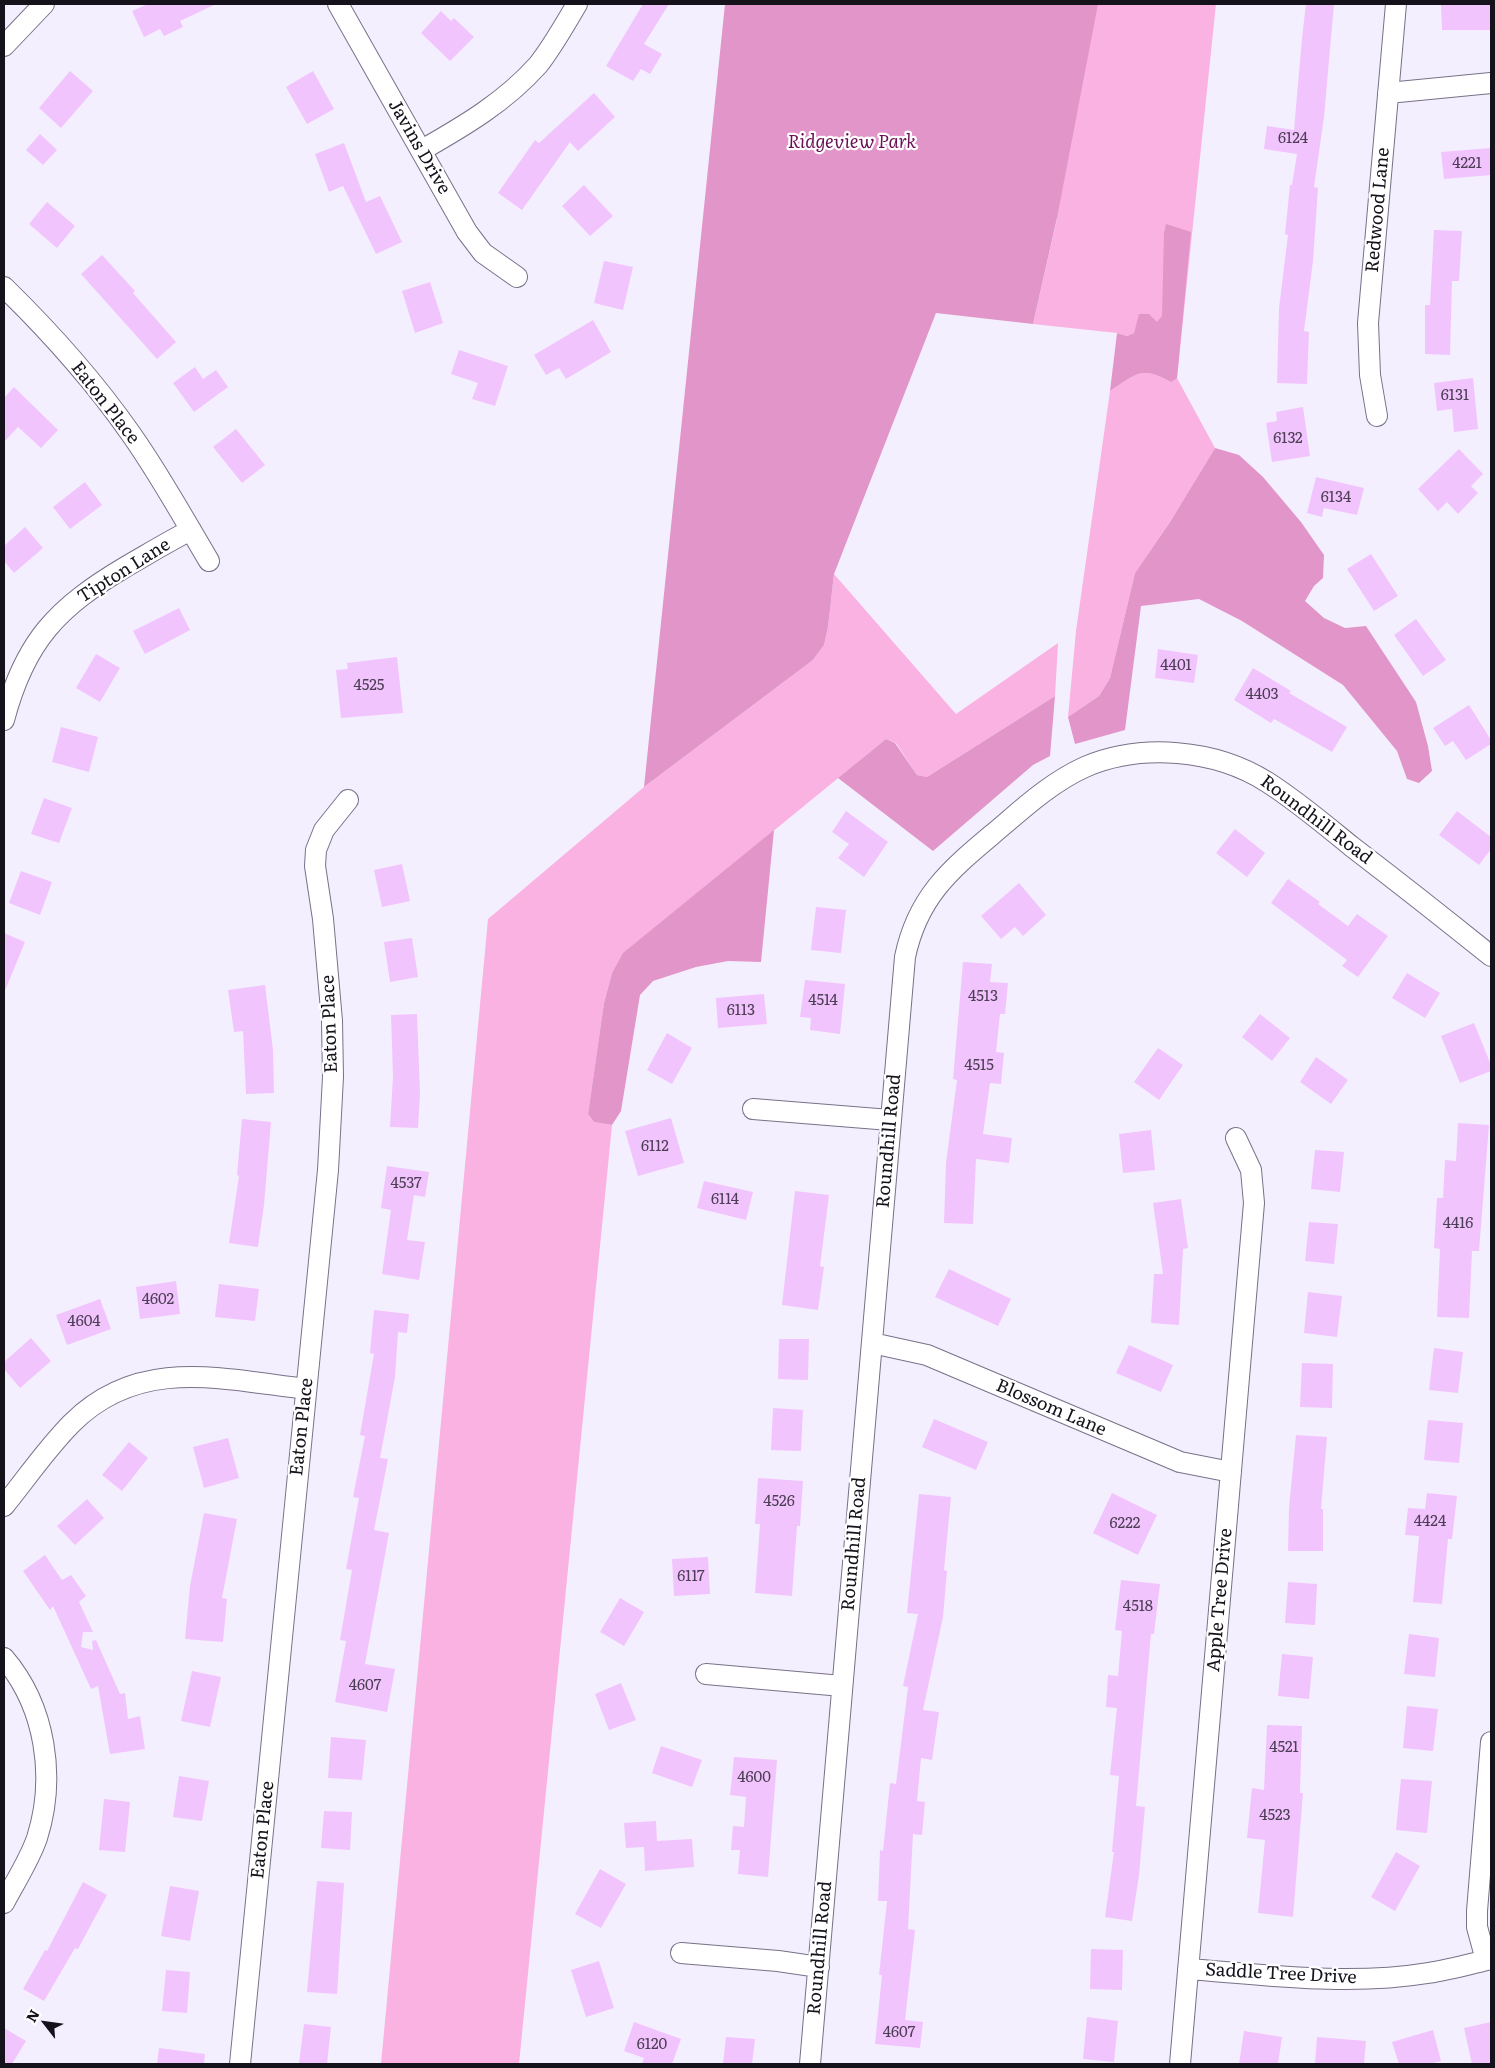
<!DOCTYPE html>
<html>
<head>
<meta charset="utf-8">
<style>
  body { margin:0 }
  #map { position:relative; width:1495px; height:2068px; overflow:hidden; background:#f4efff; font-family:Literata,serif }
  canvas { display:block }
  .frame { position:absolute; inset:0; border:5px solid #15121b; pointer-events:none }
  .north { position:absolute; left:20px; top:1998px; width:50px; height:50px; -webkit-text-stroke:4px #fff; paint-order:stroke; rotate:300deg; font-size:14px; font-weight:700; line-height:20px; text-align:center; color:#15121b }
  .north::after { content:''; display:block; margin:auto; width:18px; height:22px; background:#15121b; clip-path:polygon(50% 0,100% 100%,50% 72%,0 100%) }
</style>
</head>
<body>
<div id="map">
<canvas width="1495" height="2068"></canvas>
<div class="frame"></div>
<div class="north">N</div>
</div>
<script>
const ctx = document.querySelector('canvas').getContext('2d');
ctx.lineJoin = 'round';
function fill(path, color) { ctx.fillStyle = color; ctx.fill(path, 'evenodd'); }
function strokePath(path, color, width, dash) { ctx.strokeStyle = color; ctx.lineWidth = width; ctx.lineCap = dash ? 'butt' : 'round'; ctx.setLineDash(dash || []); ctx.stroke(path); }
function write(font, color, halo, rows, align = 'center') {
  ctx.font = font + ' Literata,serif'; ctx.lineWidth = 4.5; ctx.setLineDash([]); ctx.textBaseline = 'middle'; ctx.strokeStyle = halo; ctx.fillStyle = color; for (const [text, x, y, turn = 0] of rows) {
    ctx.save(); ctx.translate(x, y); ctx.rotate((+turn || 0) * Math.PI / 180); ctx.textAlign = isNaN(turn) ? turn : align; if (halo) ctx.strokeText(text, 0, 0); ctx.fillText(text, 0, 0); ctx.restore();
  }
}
fill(new Path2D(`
  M726 4H1216L1177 378 1215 448 1170 522 1135 573 1110 678 1099 696 1068 717 1076 631 1110 391C1136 374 1141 365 1171 382L1137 324 1134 333 1127 336 1117 333 1033 324 1057 219Z
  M834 574 956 714 1058 643 1055 696 927 777 917 775 896 743 886 739 624 953 612 973 604 1003 588 1114 594 1122 612 1125 519 2064H381L488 919 644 787 813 660 824 645 828 627Z`), '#fab2e2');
fill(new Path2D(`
  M725 4H1098L1057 218 1033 324 936 313 834 574 828 627 824 645 813 660 644 787Z
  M1166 224 1191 232 1177 378 1171 382C1141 365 1136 374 1110 391L1117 333 1127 336 1134 333 1139 314H1149L1157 322 1162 316 1164 233Z
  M1215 448 1239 455 1263 477 1301 522 1324 555 1323 578 1314 586 1305 601 1324 618 1345 628 1366 626 1416 702 1428 746 1432 771 1419 783 1407 779 1397 751 1343 685 1242 621 1199 599 1141 606 1125 730 1075 744 1068 717 1099 696 1110 678 1135 573 1170 522Z
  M1055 696 1050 756 1033 765 933 851 838 778 886 739 895 743 917 775 927 777Z
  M774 830 761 962 728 961 696 967 653 981 640 995 621 1111 612 1125 594 1122 588 1114 604 1003 612 973 623 953Z`), '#e295c9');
fill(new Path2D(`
  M148 4H216L180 21 183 27 164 36 160 29 144 37 132 11Z
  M643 4H669L644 44 662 54 650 74 641 69 633 81 606 66Z
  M1306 4H1334L1324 117 1314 187 1318 188 1313 261 1304 331 1309 332 1307 384 1277 383 1279 308 1288 235 1285 234 1290 185H1292L1297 154 1264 149 1267 126 1294 130 1302 38Z
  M1441 4H1491V30H1442Z
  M441 11 451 21 454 18 474 37 450 61 421 33Z
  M70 71 93 91 61 128 39 108Z
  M313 71 334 109 307 124 286 87Z
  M594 93 615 117 578 151 570 142 522 210 498 193 535 140 539 143Z
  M40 134 57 150 43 165 26 150Z
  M344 143 366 202 380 196 402 242 376 254 343 186 329 192 315 154Z
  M1491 148V175L1444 179 1441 152Z
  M584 185 613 216 590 236 562 206Z
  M47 202 75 226 57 248 29 224Z
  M1434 230 1462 231 1459 281H1452L1450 355 1425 354V305H1430Z
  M102 255 135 291 133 293 176 342 157 359 81 274Z
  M604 261 633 267 623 310 594 303Z
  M430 282 443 323 415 333 402 291Z
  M593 320 611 352 566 379 559 368 546 375 534 355Z
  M459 350 508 366 495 406 472 399 478 383 451 374Z
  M195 367 203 379 216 370 228 387 194 412 173 383Z
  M1473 378 1478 429 1454 432 1452 409 1437 411 1434 383Z
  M14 387 58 430 41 448 18 427 4 442V398Z
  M1303 407 1310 456 1272 462 1266 423 1277 421 1276 412Z
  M236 429 265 465 242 483 213 447Z
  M1459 449 1483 474 1471 486 1478 493 1458 514 1447 502 1438 511 1418 489Z
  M1316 477 1364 488 1357 515 1324 508 1322 517 1307 513Z
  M85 482 102 505 70 529 53 507Z
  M25 527 43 548 14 573 4 561V546Z
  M1371 554 1398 596 1374 611 1347 569Z
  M179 608 190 630 145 654 133 631Z
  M1416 619 1446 660 1423 676 1394 635Z
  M1158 649 1198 655 1194 683 1155 678Z
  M96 654 120 668 100 702 76 688Z
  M397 657 403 713 341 718 336 670 348 669 347 663Z
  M1253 668 1291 691 1289 693 1347 727 1332 752 1274 719 1271 723 1234 700Z
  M1469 705 1491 740V744L1466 760 1453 741 1445 746 1433 728Z
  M61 727 98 737 89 772 52 762Z
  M44 798 72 808 59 843 31 834Z
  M846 811 888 842 864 877 838 858 849 844 832 832Z
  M1457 811 1491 837V849L1479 865 1439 835Z
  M1235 829 1265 853 1247 877 1216 853Z
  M402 864 410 901 382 907 374 870Z
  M21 871 52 882 40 915 9 903Z
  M1288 879 1320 902 1318 904 1348 926 1357 914 1388 936 1358 977 1342 966 1347 960 1271 903Z
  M1019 883 1046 915 1023 936 1015 927 1001 939 981 916Z
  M816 907 846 910 841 953 811 950Z
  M4 933 25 942 4 993Z
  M412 938 418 977 390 982 384 942Z
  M963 962 992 964 990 982 1008 983 1005 1014H1000L996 1052 1004 1053 1001 1084 990 1083 983 1134 1012 1138 1009 1163 976 1159 973 1224 944 1223 946 1163 957 1080 953 1079Z
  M1407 973 1440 993 1425 1018 1392 998Z
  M805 980 845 984 840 1034 810 1030 811 1018 800 1017Z
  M265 985 273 1050 274 1093 246 1094 243 1031 234 1032 228 990Z
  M764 994 767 1024 718 1028 716 998Z
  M417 1014 420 1093 418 1128 390 1127 393 1076 391 1015Z
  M1260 1014 1290 1038 1272 1061 1242 1037Z
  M1474 1023 1491 1065V1071L1460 1083 1441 1036Z
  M667 1033 692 1048 672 1084 647 1070Z
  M1158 1048 1183 1065 1159 1100 1134 1082Z
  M1316 1057 1348 1080 1331 1104 1300 1082Z
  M671 1118 684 1163 638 1176 625 1131Z
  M242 1119 271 1122 264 1205 258 1247 229 1243 239 1176 237 1175Z
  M1458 1123 1489 1125 1479 1251H1472L1469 1318 1437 1317 1440 1249 1434 1248 1437 1198H1443L1445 1160 1456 1161Z
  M1151 1130 1155 1170 1123 1173 1119 1134Z
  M1315 1150 1344 1152 1340 1192 1311 1189Z
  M387 1166 429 1172 425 1197 414 1195 407 1240 425 1242 419 1280 382 1274 391 1210 381 1208Z
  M704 1181 753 1192 746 1220 697 1208Z
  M795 1191 829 1195 820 1266 824 1267 818 1310 782 1305Z
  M1181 1199 1188 1248 1183 1249 1179 1325 1151 1323 1154 1274H1163L1153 1203Z
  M1309 1222 1338 1224 1334 1264 1305 1261Z
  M949 1269 1011 1299 998 1326 935 1297Z
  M176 1281 180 1314 140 1319 136 1287Z
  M219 1284 259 1289 255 1321 215 1317Z
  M1308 1292 1342 1296 1337 1337 1304 1333Z
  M100 1299 111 1329 67 1345 56 1315Z
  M374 1310 409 1314 407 1333 398 1332 395 1377 380 1458 388 1459 374 1530 389 1533 365 1664 395 1669 387 1712 335 1702 346 1641 340 1640 352 1570 346 1569 359 1498 353 1497 365 1436 360 1435 374 1354 370 1353Z
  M31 1338 51 1361 20 1388 4 1369V1362Z
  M779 1339H809L808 1380 778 1379Z
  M1129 1345 1173 1365 1161 1392 1116 1373Z
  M1434 1348 1463 1352 1458 1393 1429 1390Z
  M1302 1363 1333 1364 1332 1408 1300 1407Z
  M773 1408 803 1410 801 1451 771 1450Z
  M934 1419 988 1442 976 1470 922 1447Z
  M1428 1420 1463 1423 1459 1463 1424 1460Z
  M1296 1435 1327 1437 1321 1509H1323V1551H1288L1289 1508Z
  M228 1438 239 1478 204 1488 193 1447Z
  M129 1442 148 1458 122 1491 102 1475Z
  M758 1478 803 1481 800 1526H797L792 1596 755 1593 760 1524H755Z
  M1112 1493 1157 1515 1138 1555 1093 1533Z
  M1427 1493 1457 1496 1452 1539H1448L1442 1604 1413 1602 1419 1536 1405 1535 1408 1508 1425 1509Z
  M919 1494 951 1497 944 1570 947 1571 943 1617 923 1710 939 1712 932 1760 921 1758 917 1801 925 1802 922 1835 913 1834 908 1929 915 1930 905 2020 923 2022 920 2048 875 2044 882 1975H879L887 1901H878L880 1850 883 1851 890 1783 896 1784 908 1687 903 1686 918 1614 907 1613Z
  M87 1499 104 1518 75 1545 57 1526Z
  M204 1513 237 1519 222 1598 227 1599 223 1642 185 1639 190 1586Z
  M45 1555 62 1580 71 1575 86 1596 79 1602 93 1632H83L81 1647 93 1650 92 1641 96 1640 120 1694 125 1693 128 1719 140 1716 145 1749 110 1754 98 1686 91 1689 53 1606 50 1610 23 1571Z
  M708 1557 710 1594 674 1596 672 1559Z
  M1121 1580 1160 1584 1154 1634H1151L1136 1806 1145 1807 1139 1875 1132 1921 1105 1917 1114 1852H1112L1119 1776 1110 1775 1117 1708 1106 1707 1108 1675 1118 1676 1122 1631 1115 1630Z
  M1288 1582 1317 1584 1315 1625 1285 1623Z
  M620 1598 644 1612 624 1646 600 1632Z
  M1409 1634 1439 1638 1435 1677 1404 1674Z
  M1282 1654 1313 1657 1309 1699 1278 1696Z
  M192 1671 221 1677 210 1727 181 1721Z
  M621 1683 636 1720 609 1730 595 1694Z
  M1407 1706 1438 1709 1433 1751 1403 1748Z
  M1267 1725 1302 1726 1300 1793H1303L1293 1917 1258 1913 1265 1840 1247 1838 1252 1788 1264 1790Z
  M331 1737 366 1740 362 1780 328 1778Z
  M661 1746 702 1760 692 1787 652 1773Z
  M734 1757 777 1760 768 1877 738 1874 740 1850H731L733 1826 744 1827 746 1797 730 1795Z
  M179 1776 209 1781 202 1821 173 1817Z
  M1401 1779 1432 1781 1427 1833 1396 1830Z
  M104 1799 130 1802 125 1852 99 1850Z
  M324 1811 352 1812 350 1850 321 1848Z
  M656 1821 657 1841 692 1839 694 1867 645 1871 644 1847 626 1848 624 1823Z
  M1396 1852 1420 1866 1395 1911 1371 1897Z
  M600 1869 626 1884 601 1928 575 1914Z
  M317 1881 344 1883 337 1994 307 1992Z
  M83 1882 107 1895 78 1949 75 1948 44 2001 23 1989 45 1950 47 1951Z
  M170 1886 199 1891 190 1941 161 1936Z
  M1091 1949 1123 1950 1122 1990 1090 1989Z
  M599 1961 614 2008 586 2017 571 1970Z
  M166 1970 190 1972 187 2013 162 2011Z
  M1087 2017 1118 2021 1114 2062 1083 2059Z
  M634 2022 681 2039 672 2064H642L644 2058 624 2051Z
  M1491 2022V2063L1472 2064 1464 2028Z
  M304 2024 331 2027 327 2064 299 2063Z
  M4 2028 26 2041 12 2064H4Z
  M1433 2030 1441 2061 1429 2064H1399L1392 2042Z
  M1244 2031 1282 2037 1278 2064H1239Z
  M726 2037 755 2039 752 2064H723Z
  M1317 2037 1366 2041 1364 2064H1315Z
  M159 2048 205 2054 204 2064H157Z`), '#f2c4fd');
const minor = new Path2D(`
  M338 4 467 232 483 253 517 277
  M4 46 44 4
  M1388 93 1491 83
  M422 150C464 126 505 102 538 65 553 46 565 24 577 4
  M4 287C50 332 94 381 131 434 160 475 184 519 209 561
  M1377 416 1370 375 1368 323 1396 4
  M4 720C25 640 58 607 127 566 148 554 169 541 191 530
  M753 1109 890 1120
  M872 1343 927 1355 1180 1462 1231 1472
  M4 1506C26 1479 47 1448 72 1423 139 1356 222 1379 306 1389
  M4 1658C46 1707 56 1778 37 1838 29 1861 15 1882 4 1903
  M706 1674 842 1686
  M681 1953 778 1961 819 1967
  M1486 1960 1477 1927V1911L1491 1742
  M1188 1969C1267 1975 1349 1986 1428 1973 1449 1970 1470 1964 1491 1959
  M240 2064 328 1170 333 1077 332 1021 323 919 315 866 316 850 324 830 348 800
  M810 2064 905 957C919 890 958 864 1007 822 1030 802 1056 780 1085 767 1141 743 1215 749 1267 782 1297 801 1324 824 1351 846 1398 882 1445 919 1491 956
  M1180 2064 1254 1203 1251 1170 1236 1138`);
strokePath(minor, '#787188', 22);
strokePath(minor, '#fff', 20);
write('15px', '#4c3e54', null, [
  ["6124",1293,139],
  ["4221",1467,164],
  ["6131",1455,396],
  ["6132",1288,439],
  ["6134",1336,498],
  ["4401",1176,666],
  ["4525",369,686],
  ["4403",1262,695],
  ["4513",983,997],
  ["4514",823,1001],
  ["6113",741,1011],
  ["4515",979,1066],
  ["6112",655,1147],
  ["4537",406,1184],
  ["6114",725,1200],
  ["4416",1458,1224],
  ["4602",158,1300],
  ["4604",84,1322],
  ["4526",779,1502],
  ["4424",1430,1522],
  ["6222",1125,1524],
  ["6117",691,1577],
  ["4518",1138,1607],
  ["4607",365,1686],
  ["4521",1284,1748],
  ["4600",754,1778],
  ["4523",1275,1816],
  ["4607",899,2033],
  ["6120",652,2045]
]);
write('italic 18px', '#6a0e55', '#fff', [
  ["Ridgeview Park",852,143]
]);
write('18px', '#15121b', '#fff', [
  ["Javins Drive",419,147,60],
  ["Redwood Lane",1378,210,-85],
  ["Eaton Place",105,403,52],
  ["Tipton Lane",124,571,-32],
  ["Roundhill Road",1316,820,37],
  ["Eaton Place",330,1024,-92],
  ["Roundhill Road",889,1141,-85],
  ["Blossom Lane",1051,1408,23],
  ["Eaton Place",302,1427,-84],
  ["Roundhill Road",854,1544,-85],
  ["Apple Tree Drive",1220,1600,-85],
  ["Eaton Place",263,1830,-84],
  ["Roundhill Road",820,1948,-85],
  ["Saddle Tree Drive",1281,1974,3]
]);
</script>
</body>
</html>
